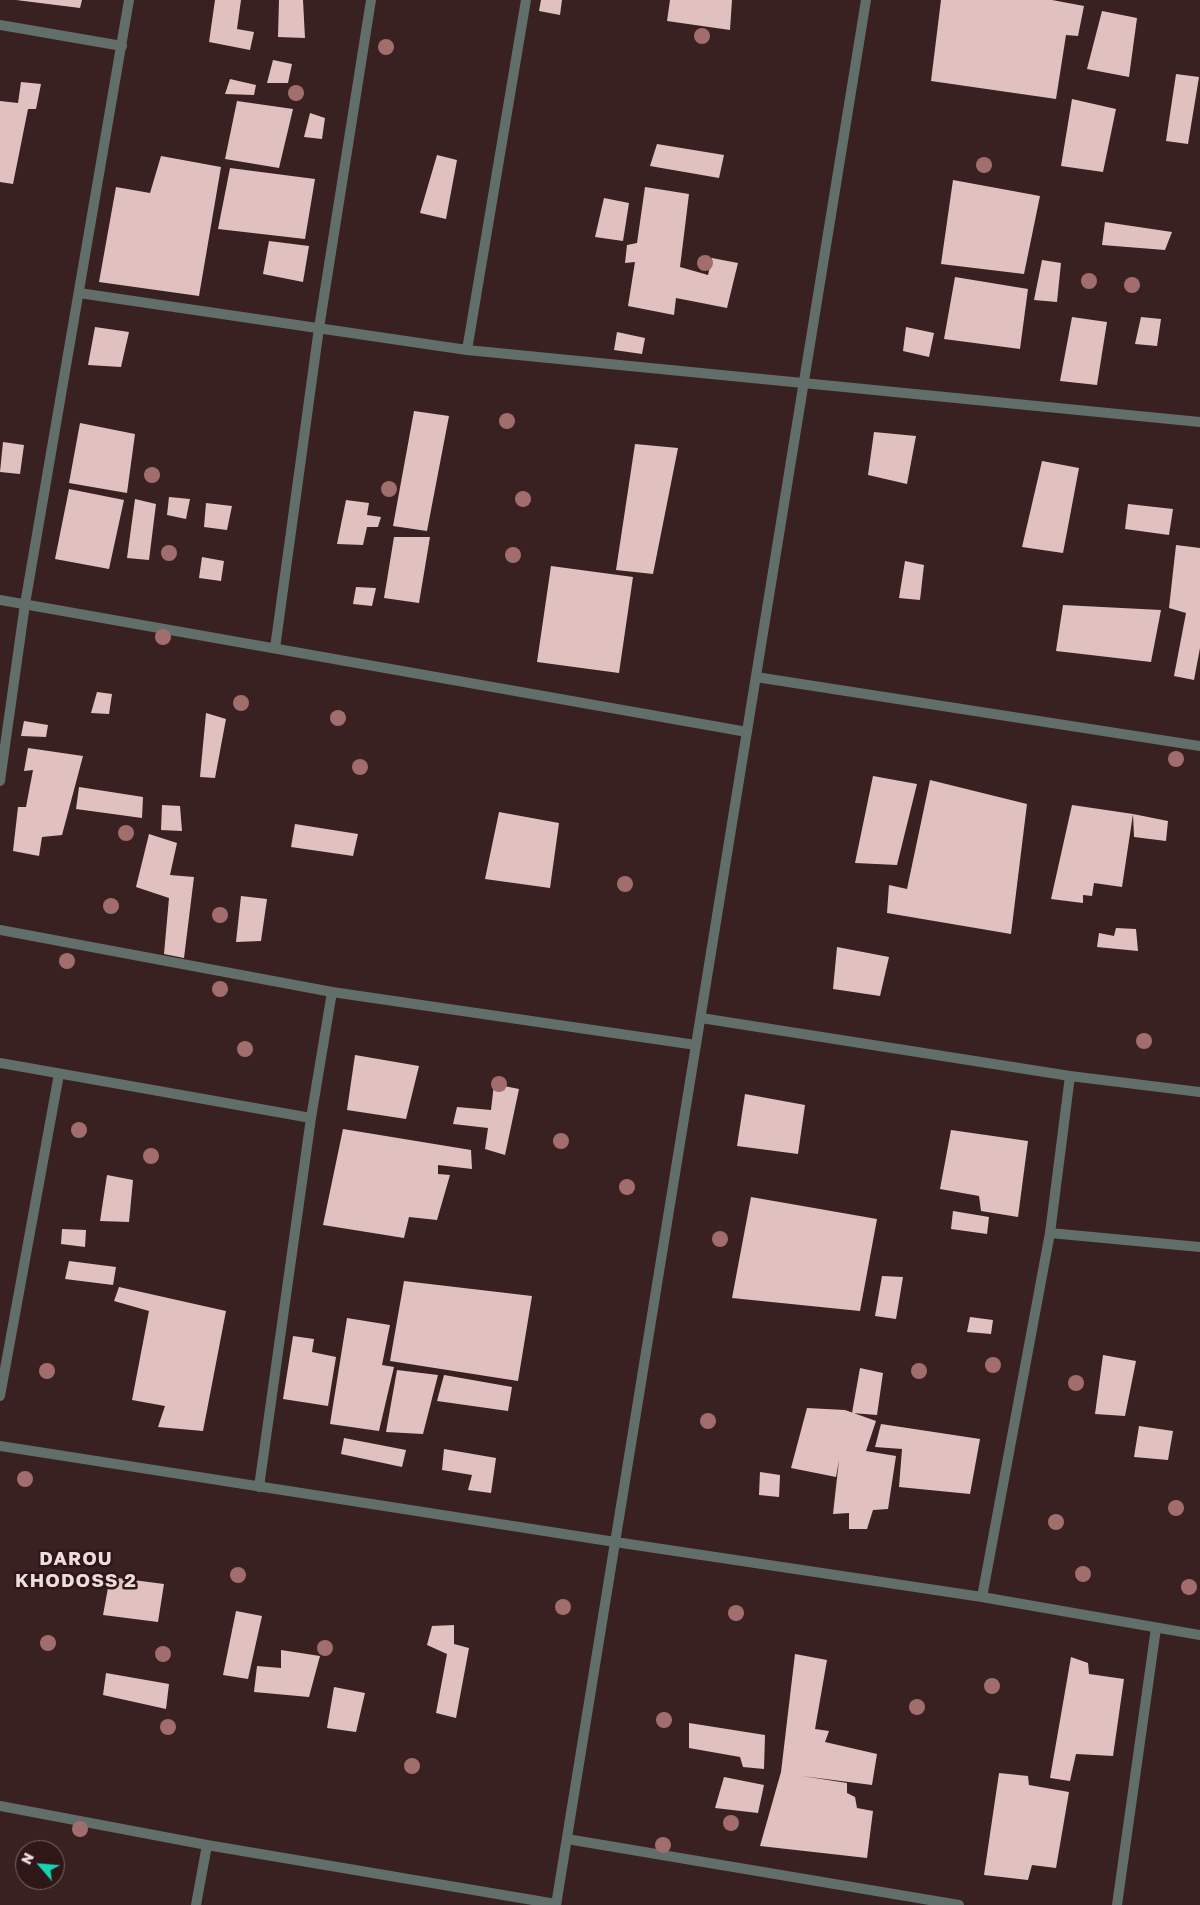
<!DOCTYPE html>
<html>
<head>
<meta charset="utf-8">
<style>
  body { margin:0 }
  #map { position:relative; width:1200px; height:1905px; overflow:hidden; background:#392121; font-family:"Golos Text",sans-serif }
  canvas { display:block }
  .north { position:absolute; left:15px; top:1840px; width:50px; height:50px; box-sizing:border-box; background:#2f1718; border:1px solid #7b6667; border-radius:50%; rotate:297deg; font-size:14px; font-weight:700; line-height:20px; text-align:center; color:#edd }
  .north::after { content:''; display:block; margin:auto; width:18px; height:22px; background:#14d5b3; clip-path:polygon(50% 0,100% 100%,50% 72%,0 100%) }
</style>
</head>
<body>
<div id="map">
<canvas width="1200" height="1905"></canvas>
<div class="north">N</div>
</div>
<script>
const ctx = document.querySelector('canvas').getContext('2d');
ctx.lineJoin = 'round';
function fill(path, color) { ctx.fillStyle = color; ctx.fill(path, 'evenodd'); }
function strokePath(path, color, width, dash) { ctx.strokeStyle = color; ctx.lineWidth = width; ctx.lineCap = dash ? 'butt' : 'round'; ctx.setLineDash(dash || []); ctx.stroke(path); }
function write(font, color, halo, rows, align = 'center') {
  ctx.font = font + ' "Golos Text",sans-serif'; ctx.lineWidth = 5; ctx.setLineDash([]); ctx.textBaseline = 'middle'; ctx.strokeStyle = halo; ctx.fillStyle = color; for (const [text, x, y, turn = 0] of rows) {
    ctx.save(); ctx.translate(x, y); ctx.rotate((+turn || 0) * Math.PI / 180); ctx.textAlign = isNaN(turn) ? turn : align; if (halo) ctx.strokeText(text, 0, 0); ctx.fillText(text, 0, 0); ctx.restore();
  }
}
fill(new Path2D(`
  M16 0H82L80 8Z
  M215 0H241L237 29 254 32 250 50 209 42Z
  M279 0H303L305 38 278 37Z
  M541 0H562L560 15 539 11Z
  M670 0H732L730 30 667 21Z
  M941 0H1052L1084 6 1078 36 1066 35 1056 99 931 81Z
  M1102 11 1137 18 1129 77 1087 69Z
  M273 60 292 64 288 83H267Z
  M1176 74 1199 77 1188 144 1166 141Z
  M230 79 256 85 254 95 225 94Z
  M21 82 41 84 36 109H28L13 184 0 182V101L18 103Z
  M1072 99 1116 109 1103 172 1061 166Z
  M237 101 293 109 279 168 225 159Z
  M310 113 325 118 322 139 304 137Z
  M657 144 724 155 719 178 650 166Z
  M437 155 457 160 446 219 420 213Z
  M161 156 221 167 199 296 99 282 116 187 150 193Z
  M230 168 315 179 305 239 218 229Z
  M953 180 1040 196 1024 274 941 264Z
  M645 187 689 194 680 267 708 275 712 258 738 263 727 308 676 298 674 315 628 306 635 262 625 263 627 245 637 243Z
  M604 198 629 203 623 241 595 237Z
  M1105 222 1172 232 1165 250 1102 245Z
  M269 241 309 246 303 282 263 274Z
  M1042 260 1061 263 1057 302 1034 300Z
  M955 277 1028 289 1020 349 944 339Z
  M1072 317 1107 322 1097 385 1060 381Z
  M1141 317 1161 319 1157 346 1135 344Z
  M95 327 129 332 121 367 88 365Z
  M906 327 934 333 929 357 903 351Z
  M617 332 645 338 642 354 614 350Z
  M414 411 449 416 427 531 393 526Z
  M80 423 135 434 127 493 69 483Z
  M874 432 916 436 907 484 868 475Z
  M3 442 24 445 20 474 0 472Z
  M635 444 678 448 653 574 616 570Z
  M1042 461 1079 468 1063 553 1022 547Z
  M69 489 124 500 109 569 55 559Z
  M169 497 190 499 186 519 167 515Z
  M135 499 156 504 149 560 127 558Z
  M346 500 369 503 367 515 381 517 378 527H367L363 545 337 544Z
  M206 503 232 506 227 530 204 527Z
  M1128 504 1173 509 1169 535 1125 529Z
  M394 537H430L419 603 384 598Z
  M1176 545 1200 548V648L1194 680 1174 676 1186 613 1169 608Z
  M202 557 224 561 221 581 199 578Z
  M905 561 924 565 920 600 899 598Z
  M551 566 633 577 619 673 537 662Z
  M356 587 376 588 372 606 353 604Z
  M1063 605 1161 610 1151 662 1056 651Z
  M97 692 112 694 109 714 91 713Z
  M206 713 226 719 215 778 200 777Z
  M24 721 48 725 46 737 21 736Z
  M28 748 83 756 62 835 42 837 39 856 13 851 18 807H26L33 770 24 771Z
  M873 776 917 784 897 865 855 863Z
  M930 780 1027 804 1011 934 887 913 889 885 907 889Z
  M79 787 143 797 142 818 76 809Z
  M162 805 180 806 182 831 161 830Z
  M1072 805 1133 814 1168 821 1166 841 1134 837 1133 814 1122 887 1094 883 1092 896 1083 895V903L1051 899Z
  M499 812 559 823 550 888 485 879Z
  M295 824 358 834 353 856 291 847Z
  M149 834 177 843 170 875 194 877 184 958 164 954 169 898 136 887Z
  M241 896 267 899 261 941 236 942Z
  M1116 928 1136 929 1138 951 1097 947 1099 933 1114 936Z
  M837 947 889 957 880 996 833 989Z
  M355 1055 419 1066 406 1119 347 1110Z
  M494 1084 519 1089 505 1155 485 1149 488 1128 453 1124 457 1107 491 1110Z
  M745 1094 805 1105 798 1154 737 1146Z
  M343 1129 471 1150 472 1169 438 1165V1174L450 1175 437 1220 409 1217 404 1238 323 1225Z
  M951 1130 1028 1141 1018 1217 981 1211 979 1196 940 1189Z
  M107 1175 133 1180 129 1222 100 1221Z
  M751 1197 877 1219 860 1311 732 1298Z
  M953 1211 989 1217 987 1234 951 1229Z
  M62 1229 86 1230 85 1247 61 1244Z
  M69 1261 116 1267 113 1285 65 1279Z
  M882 1276 903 1277 896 1319 875 1316Z
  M404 1281 532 1296 518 1381 390 1361Z
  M119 1287 226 1311 203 1431 158 1427 165 1406 132 1400 149 1311 114 1301Z
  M970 1317 993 1320 991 1334 967 1332Z
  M347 1318 390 1325 382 1365 394 1367 379 1431 330 1424Z
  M293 1336 314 1339 312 1352 336 1357 328 1406 283 1399Z
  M1103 1355 1136 1361 1125 1416 1095 1414Z
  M860 1368 883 1373 877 1415 852 1413Z
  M397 1370 438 1375 423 1434 386 1432Z
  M444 1375 512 1387 508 1411 437 1401Z
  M807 1408 845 1410 876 1421 866 1451 896 1456 888 1509 873 1510 867 1529H849V1513L833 1514 839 1460 836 1477 791 1468Z
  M881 1424 980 1439 970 1494 899 1487 902 1449 875 1447Z
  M1139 1426 1173 1431 1168 1460 1134 1457Z
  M344 1438 406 1450 402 1467 341 1454Z
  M444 1449 496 1458 491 1493 468 1490 472 1475 442 1470Z
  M760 1472 780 1475 779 1497 759 1495Z
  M110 1577 164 1584 158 1622 103 1615Z
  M236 1611 262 1616 248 1679 223 1675Z
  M454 1625V1644L469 1648 456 1718 436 1713 447 1654 427 1645 432 1626Z
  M281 1650 320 1656 309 1697 254 1692 257 1666 281 1668Z
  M795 1654 827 1660 815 1729 829 1731 825 1742 877 1754 872 1785 802 1776 847 1783V1793L855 1797 857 1808 873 1811 867 1858 760 1846 781 1772Z
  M1071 1657 1088 1663 1089 1674 1124 1679 1113 1756 1076 1754 1070 1781 1050 1778Z
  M106 1673 169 1684 166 1709 103 1695Z
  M334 1687 365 1693 356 1732 327 1728Z
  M689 1723 765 1735 764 1769 743 1767 740 1757 689 1748Z
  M999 1773 1028 1776 1029 1785 1069 1792 1056 1868 1032 1865 1028 1880 984 1875Z
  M724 1777 764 1785 758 1813 715 1808Z`), '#e1c0c0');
strokePath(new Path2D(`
  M0 25 122 46
  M79 293 467 350 1200 422
  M467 350 526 0
  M0 600 747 732
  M275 648 319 328 371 0
  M756 677 1200 746
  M0 781 25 604 129 0
  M0 930 332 992 696 1045
  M701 1018 1070 1076 1200 1092
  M0 1063 311 1118
  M1050 1233 1200 1247
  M0 1396 59 1074
  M259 1487 311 1118 332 992
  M982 1597 1050 1233 1070 1076
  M0 1806 207 1845 556 1904
  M567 1839 959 1905
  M196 1905 207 1845
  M1117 1905 1156 1628`), '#616e6a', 10);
strokePath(new Path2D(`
  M0 1446 615 1542 982 1597 1200 1635
  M556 1905 866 0`), '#616e6a', 10);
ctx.fillStyle = '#a26d6d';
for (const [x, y] of [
  [702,36],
  [386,47],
  [296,93],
  [984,165],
  [705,263],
  [1089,281],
  [1132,285],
  [507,421],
  [152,475],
  [389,489],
  [523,499],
  [169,553],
  [513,555],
  [163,637],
  [241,703],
  [338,718],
  [1176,759],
  [360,767],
  [126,833],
  [625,884],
  [111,906],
  [220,915],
  [67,961],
  [220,989],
  [1144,1041],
  [245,1049],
  [499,1084],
  [79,1130],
  [561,1141],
  [151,1156],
  [627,1187],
  [720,1239],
  [993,1365],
  [47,1371],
  [919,1371],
  [1076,1383],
  [708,1421],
  [25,1479],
  [1176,1508],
  [1056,1522],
  [1083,1574],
  [238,1575],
  [1189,1587],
  [563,1607],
  [736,1613],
  [48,1643],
  [325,1648],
  [163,1654],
  [992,1686],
  [917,1707],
  [664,1720],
  [168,1727],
  [412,1766],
  [731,1823],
  [80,1829],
  [663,1845]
]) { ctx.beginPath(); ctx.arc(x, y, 8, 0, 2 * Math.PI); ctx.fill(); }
ctx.letterSpacing = '1px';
write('bold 19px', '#edd', '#2f1718', [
  ["DAROU",76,1559],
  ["KHODOSS 2",76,1581]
]);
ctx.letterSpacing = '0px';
</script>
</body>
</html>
